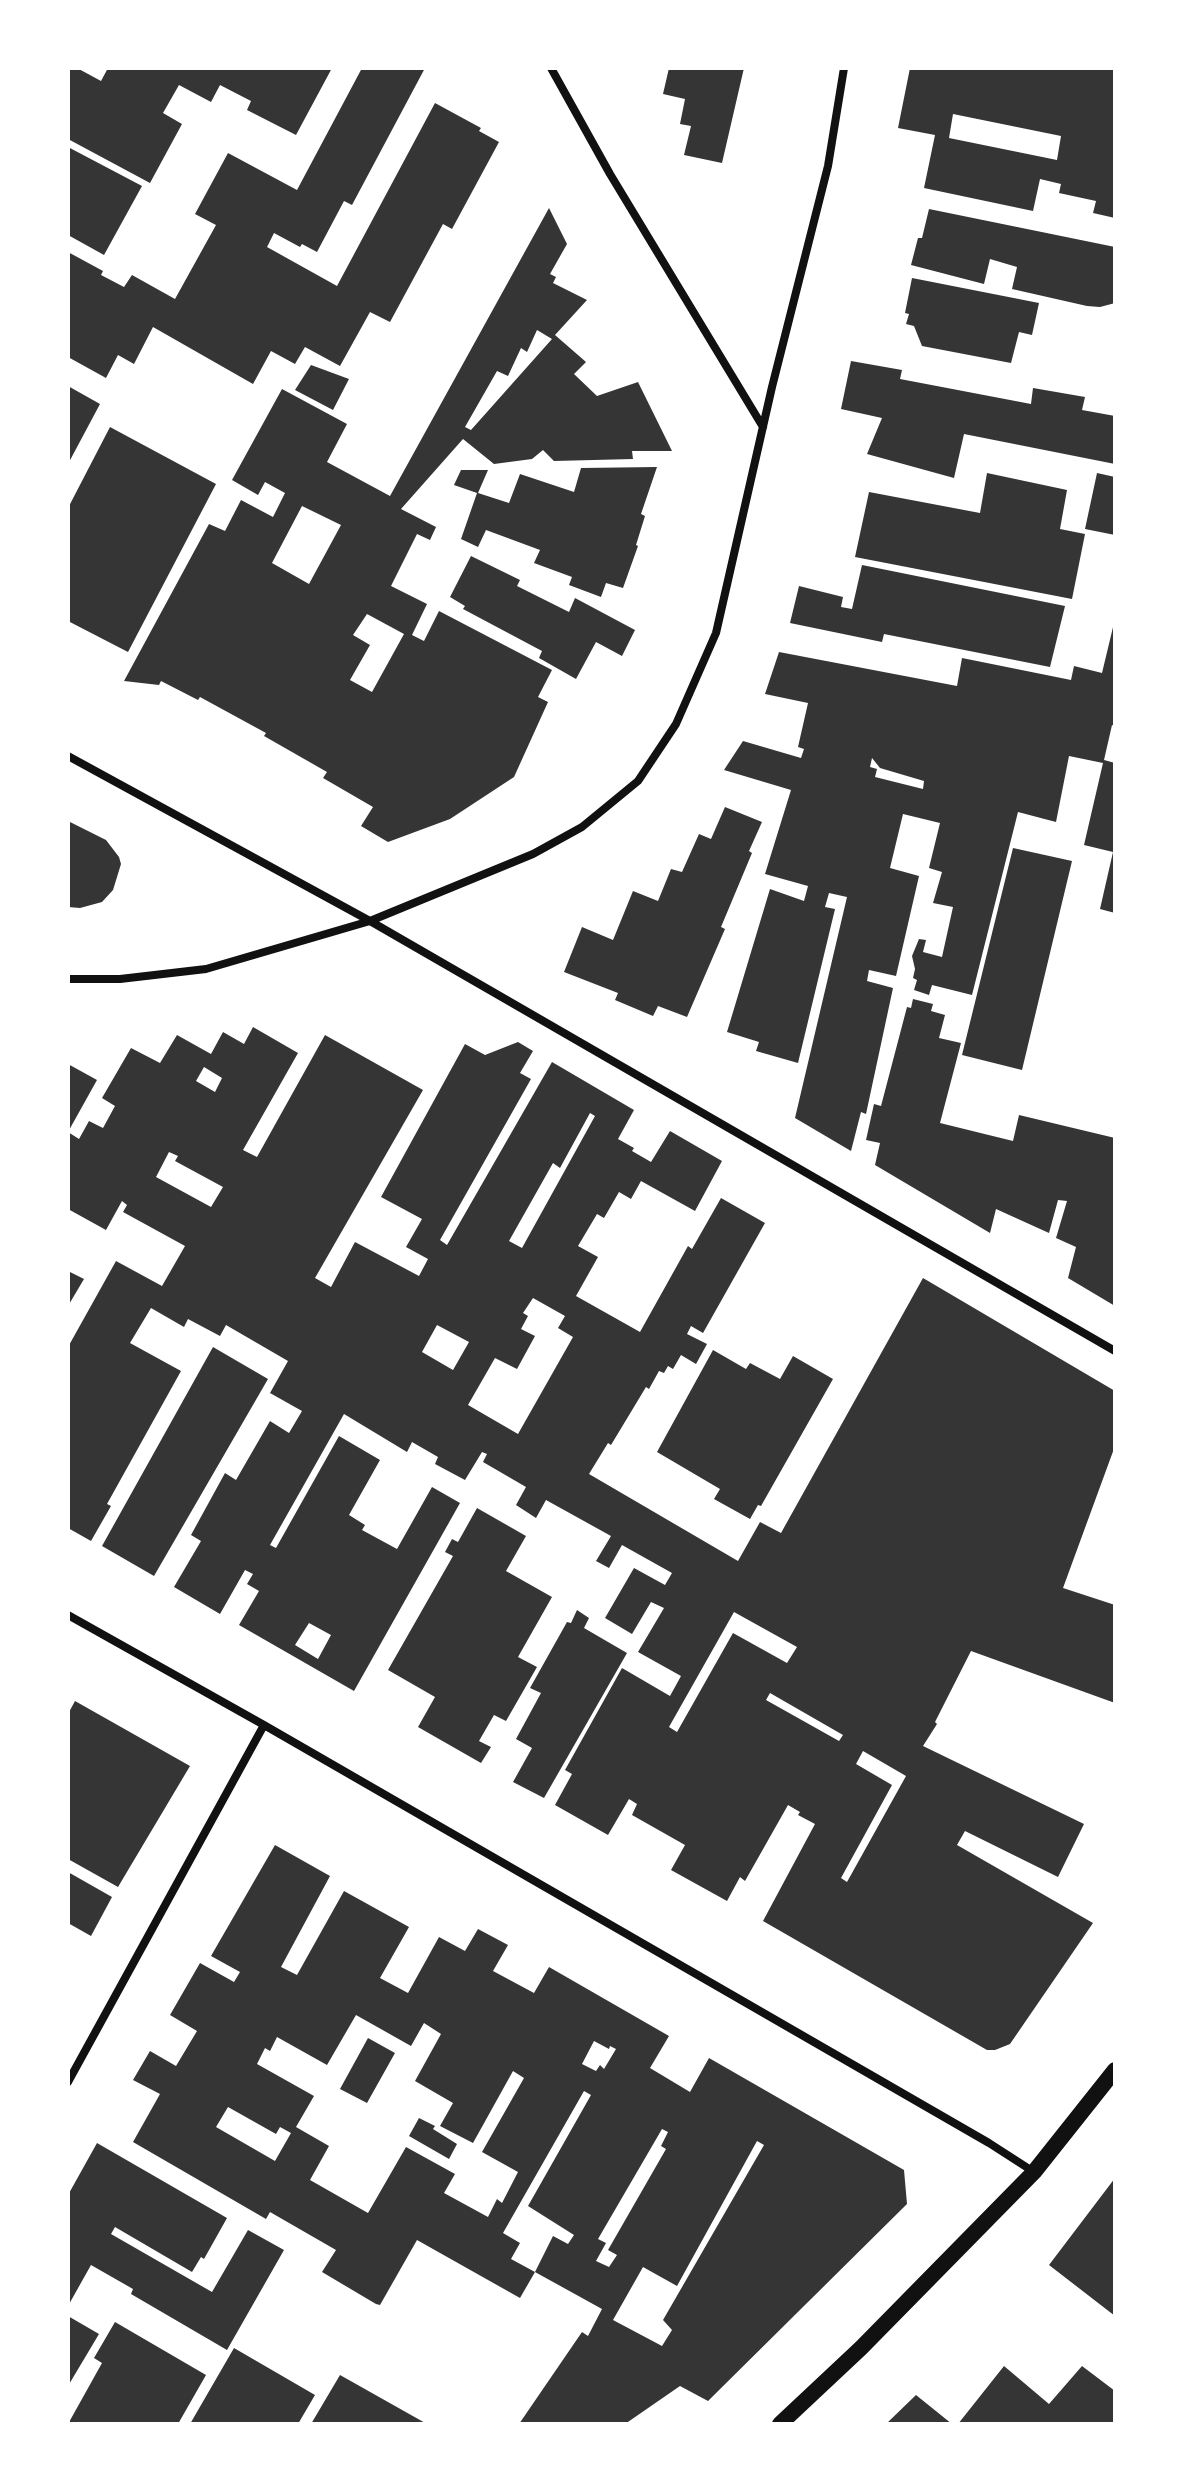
<!DOCTYPE html>
<html>
<head>
<meta charset="utf-8">
<style>
  body { margin:0 }
  #map { position:relative; width:1183px; height:2492px; overflow:hidden; background:#fff; font-family:Figtree,sans-serif }
  canvas { display:block }
  .frame { position:absolute; inset:0; border:70px solid #fff; pointer-events:none }
</style>
</head>
<body>
<div id="map">
<canvas width="1183" height="2492"></canvas>
<div class="frame"></div>
</div>
<script>
const ctx = document.querySelector('canvas').getContext('2d');
ctx.lineJoin = 'round';
function fill(path, color) { ctx.fillStyle = color; ctx.fill(path, 'evenodd'); }
function strokePath(path, color, width, dash) { ctx.strokeStyle = color; ctx.lineWidth = width; ctx.lineCap = dash ? 'butt' : 'round'; ctx.setLineDash(dash || []); ctx.stroke(path); }
fill(new Path2D(`
  M68 68H77L101 81 108 68H332L296 135 247 110 251 101 220 85 211 102 179 85 163 113 182 124 150 183 68 139Z
  M362 68H425L352 205 344 201 317 252 302 244 300 247 274 233 267 247 337 286 435 103 481 128 479 131 499 142 452 229 443 224 390 322 370 312 340 366 305 347 295 364 271 351 253 384 153 327 134 364 118 355 106 378 68 357V252L103 271 101 275 124 287 132 275 175 299 216 225 195 214 228 153 297 190Z
  M669 68H744L722 163 684 155 691 126 680 124 685 99 663 94Z
  M910 68H1115V218L1093 213 1096 201 1059 193 1061 184 1040 179 1033 211 924 188 935 135 898 128ZM953 114 1061 136 1057 160 949 138Z
  M68 147 142 186 104 255 68 235Z
  M549 208 567 244 550 274 556 277 553 283 587 300 555 335 586 362 574 374 597 396 638 382 672 451H632L633 459 554 461 543 450 532 459 494 464 463 439 401 509 436 527 430 540 417 534 391 586 427 604 412 635 424 641 439 611 552 670 538 697 548 702 514 777 450 819 388 842 361 826 373 807 323 778 327 772 264 736 266 733 200 697 198 700 161 681 159 685 124 681 209 524 225 531 241 500 273 517 285 493 265 482 258 495 232 480 282 389 347 424 327 462 390 496ZM537 330 552 339 471 430 465 427 497 371 508 376 521 348 527 352ZM302 506 341 525 309 584 272 563ZM367 614 404 634 372 692 350 680 370 645 353 635Z
  M929 209 1115 247V303L1100 307 1087 306 1012 289 1017 267 990 259 984 284 911 265 918 238H922Z
  M912 278 1039 303 1032 335 1019 332 1011 363 922 346 914 326 906 324 909 314 905 313Z
  M851 361 902 370 900 379 1031 404 1033 388 1085 397 1082 410 1115 416V464L964 434 954 478 867 454 882 418 841 409Z
  M311 365 349 379 333 410 295 390Z
  M68 386 100 404 68 464Z
  M110 427 216 484 128 652 68 621V508Z
  M657 467 641 514 645 516 636 545 638 546 623 588 606 583 601 597 569 585 572 577 534 563 540 550 486 530 478 547 461 539 477 493 454 485 461 470H488L478 493 509 503 520 474 574 492 581 468Z
  M987 473 1067 490 1060 529 1085 534 1072 599 855 557 869 492 980 513Z
  M1097 473 1115 477V535L1085 529Z
  M471 556 520 580 517 586 569 612 575 598 635 630 622 656 596 642 576 679 539 658 542 651 463 609 465 606 450 597Z
  M862 565 1065 606 1050 667 884 634 882 642 790 623 799 586 843 597 841 607 852 609Z
  M1114 623 1115 726 1112 725 1104 760 1115 763V913L1100 909 1113 852 1084 845 1103 763 1069 756 1056 822 1018 812 972 995 932 985 929 995 914 990 917 980 913 978 915 969 912 956 919 939 926 940 923 952 942 957 953 907 933 903 942 872 929 868 940 823 903 814 890 868 919 876 896 976 869 970 867 981 893 988 866 1114 861 1112 851 1151 795 1118 847 897 829 893 825 907 835 909 798 1063 756 1051 759 1042 727 1032 770 889 804 901 808 886 765 874 791 790 724 770 743 741 801 758 804 749 798 747 808 703 765 694 779 652 957 686 962 658 1071 680 1074 666 1102 673ZM872 758 880 768 924 781 923 789 875 777 877 769 870 767Z
  M725 807 762 822 749 851 752 853 721 927 725 929 687 1017 658 1006 653 1016 615 1000 618 993 564 972 582 927 613 940 633 891 658 901 671 869 682 872 699 834 711 839Z
  M68 821 106 840 119 857 121 864 113 890 102 902 80 908 68 907Z
  M1013 848 1072 861 1022 1070 962 1055Z
  M913 999 933 1004 931 1011 945 1015 939 1038 961 1043 940 1123 1013 1141 1019 1115 1115 1138V1306L1068 1278 1076 1247 1056 1238 1067 1201 1058 1200 1049 1233 996 1209 990 1233 875 1165 880 1143 866 1140 874 1104 881 1106 907 1007 911 1008Z
  M253 1027 298 1053 243 1150 257 1157 325 1035 423 1090 315 1278 331 1287 355 1242 419 1276 428 1259 406 1247 422 1219 381 1197 465 1044 485 1055 518 1042 533 1051 520 1073 531 1079 440 1240 447 1245 552 1062 634 1110 618 1139 634 1148 632 1151 651 1162 670 1131 722 1161 695 1211 641 1181 631 1199 619 1192 604 1218 597 1214 578 1246 598 1257 576 1296 640 1332 688 1246 692 1249 721 1198 765 1223 703 1333 691 1326 687 1334 707 1344 696 1364 681 1355 673 1369 668 1366 664 1373 659 1371 649 1389 646 1387 611 1445 608 1443 589 1474 738 1561 760 1522 781 1533 923 1278 1115 1391V1446L1063 1588 1115 1605V1703L971 1651 935 1722 937 1724 923 1746 1084 1824 1058 1877 965 1831 957 1845 1093 1923 1010 2044 995 2050H987L763 1921 815 1824 798 1815 800 1812 788 1805 745 1881 740 1877 727 1901 671 1870 685 1845 632 1815 637 1804 629 1799 608 1835 555 1805 572 1774 565 1770 622 1668 670 1696 681 1676 638 1652 664 1608 651 1602 632 1634 605 1618 634 1568 665 1585 672 1573 622 1545 609 1568 596 1561 611 1536 546 1500 536 1518 516 1505 526 1487 483 1462 487 1454 482 1452 465 1480 435 1464 438 1457 412 1442 407 1452 344 1414 270 1545 276 1548 339 1436 380 1460 349 1515 365 1525 362 1530 397 1549 432 1487 460 1503 354 1691 239 1625 259 1591 247 1584 253 1574 245 1570 220 1614 174 1587 201 1541 191 1535 225 1473 236 1480 270 1421 289 1433 302 1411 270 1393 288 1361 226 1325 220 1336 188 1319 184 1327 151 1308 130 1343 181 1371 107 1504 111 1506 91 1541 68 1528V1347L116 1261 162 1286 185 1246 123 1212 127 1205 122 1201 106 1230 68 1209V1064L97 1080 68 1132 79 1139 89 1121 103 1128 115 1106 102 1098 131 1048 160 1063 177 1035 211 1054 223 1032 244 1044ZM204 1067 222 1078 215 1092 196 1081ZM590 1113 595 1116 522 1248 509 1241 553 1163 560 1168ZM169 1152 178 1156 175 1161 223 1187 211 1207 156 1177ZM533 1298 565 1316 558 1328 573 1337 518 1434 468 1405 495 1358 517 1369 535 1336 521 1329 528 1316 523 1313ZM437 1325 469 1342 453 1370 422 1352ZM734 1612 797 1647 787 1663 733 1633 677 1732 669 1727ZM309 1623 331 1635 318 1659 295 1645ZM770 1693 843 1735 839 1741 766 1700ZM863 1751 906 1776 847 1882 841 1878 892 1785 856 1764Z
  M68 1271 84 1279 68 1306Z
  M213 1347 268 1379 154 1576 102 1546Z
  M713 1350 746 1369 750 1363 780 1379 793 1356 833 1379 761 1506 758 1505 750 1519 714 1499 720 1489 657 1452Z
  M477 1508 526 1536 506 1571 552 1597 518 1657 537 1667 506 1721 494 1715 479 1741 491 1747 481 1763 418 1727 435 1697 388 1670 453 1556 445 1552 452 1539 458 1542Z
  M577 1610 589 1618 584 1628 627 1653 544 1798 513 1782 532 1748 516 1739 541 1693 530 1688 567 1622 571 1623Z
  M75 1701 190 1766 118 1887 68 1859V1714Z
  M275 1845 330 1876 281 1967 297 1975 344 1891 409 1927 380 1978 408 1993 439 1937 465 1951 478 1929 508 1945 493 1971 534 1993 549 1967 669 2036 650 2068 690 2092 709 2058 904 2170 907 2204 708 2401 680 2386 625 2424H519L582 2332 588 2336 602 2309 535 2272 553 2236 568 2244 574 2235 528 2206 591 2095 584 2091 503 2233 520 2243 511 2259 535 2272 520 2298 417 2240 380 2305 376 2304 322 2272 336 2250 270 2212 266 2219 133 2142 160 2094 133 2080 150 2051 176 2066 197 2031 170 2015 200 1963 234 1982 240 1972 211 1956ZM356 2015 411 2046 424 2023 441 2034 415 2081 453 2103 440 2126 473 2143 513 2071 524 2078 482 2152 518 2172 502 2203 497 2199 488 2217 444 2193 455 2174 406 2147 368 2213 310 2180 329 2146 296 2127 314 2096 257 2064 265 2048 270 2051 277 2037 327 2065ZM594 2041 609 2049 610 2046 616 2049 604 2069 600 2065 596 2071 582 2064ZM228 2107 276 2134 280 2127 291 2133 275 2161 216 2127ZM662 2129 668 2132 661 2146 666 2149 608 2250 617 2255 609 2267 596 2261 606 2243 598 2239ZM757 2141 764 2145 663 2320 672 2330 662 2346 613 2320 643 2267 677 2286Z
  M68 1872 112 1897 91 1936 68 1923Z
  M368 2038 395 2053 367 2103 340 2089Z
  M419 2118 435 2126 433 2129 457 2144 449 2159 409 2136Z
  M97 2143 227 2218 204 2259 201 2257 192 2272 115 2227 111 2234 212 2292 248 2230 284 2250 227 2350 131 2294 133 2289 91 2265 68 2306V2195Z
  M1115 2178V2316L1049 2265Z
  M68 2316 99 2334 68 2386Z
  M115 2322 206 2375 178 2424H68L102 2363 94 2358Z
  M234 2348 315 2395 298 2424H190Z
  M1004 2366 1049 2404 1082 2366 1115 2391V2424H958Z
  M340 2375 427 2424H311Z
  M916 2395 952 2424H886Z`), '#353535');
strokePath(new Path2D(`
  M551 68 610 174 763 427
  M68 756 370 921 1115 1351
  M68 979H120L206 969 370 921 533 854 582 827 638 781 676 724 716 633 772 387 828 166 844 68
  M68 1615 264 1725 989 2143 1034 2172
  M68 2082 264 1725`), '#111', 8);
strokePath(new Path2D(`
  M780 2424 861 2348 1034 2172 1115 2070`), '#111', 16);
</script>
</body>
</html>
